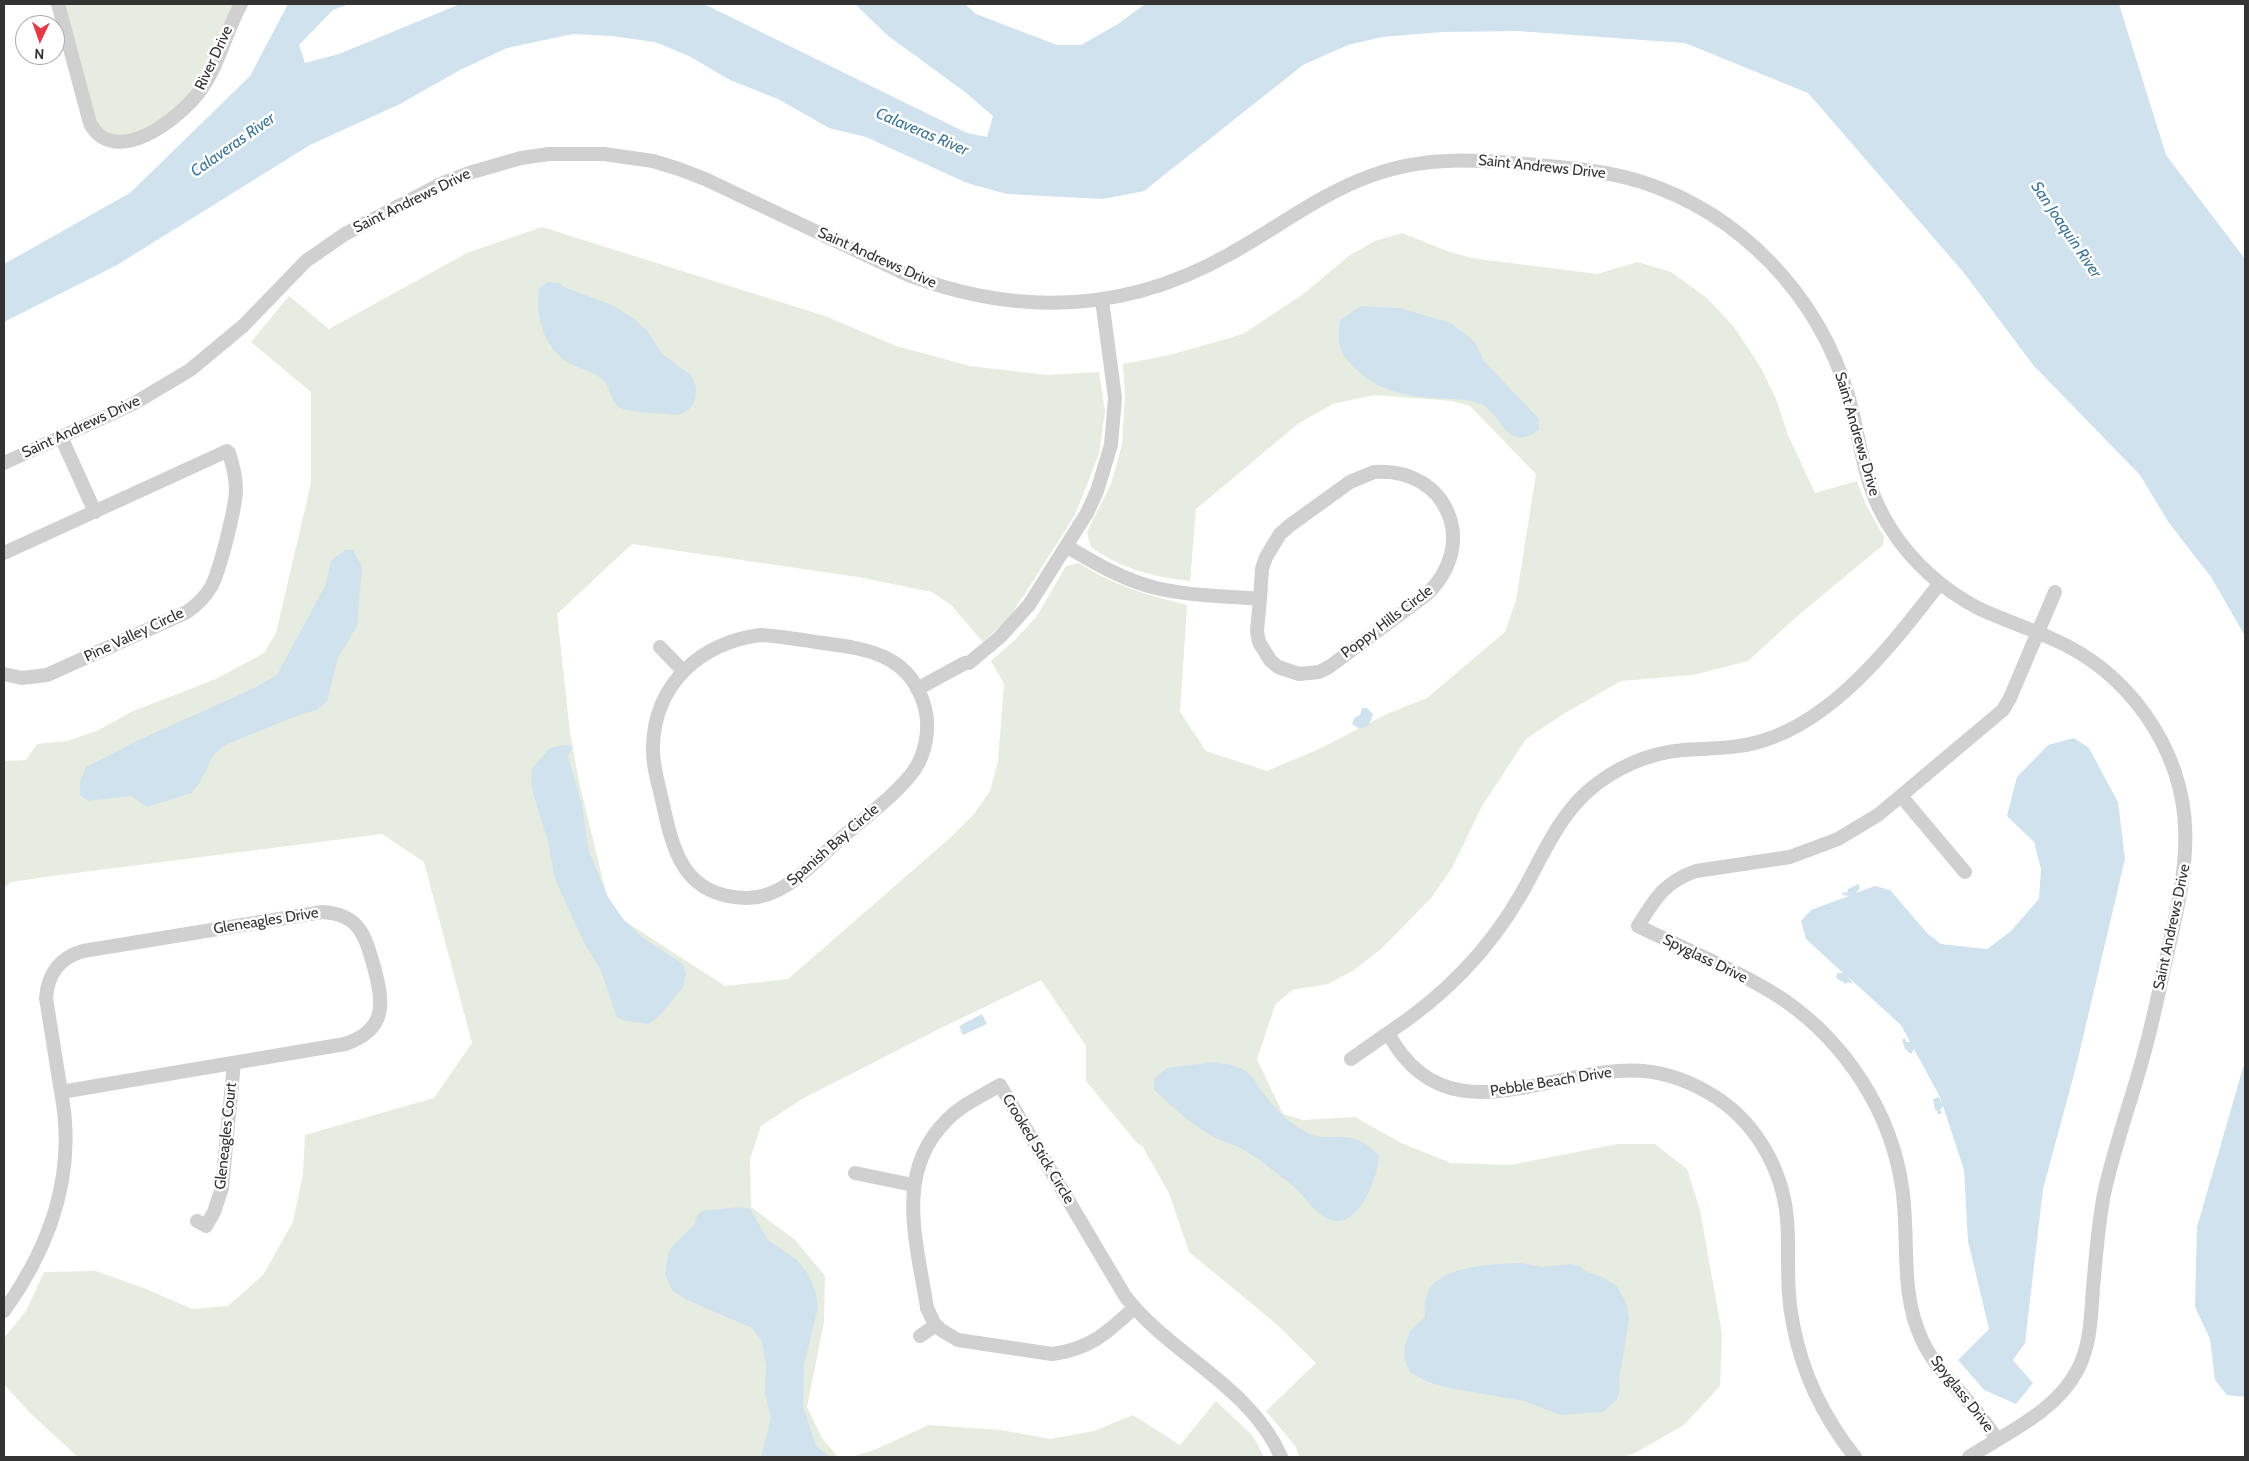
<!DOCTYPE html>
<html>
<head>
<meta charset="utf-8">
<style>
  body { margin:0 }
  #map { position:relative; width:2249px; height:1461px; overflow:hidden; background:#fff; font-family:Cabin,sans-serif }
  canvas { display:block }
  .frame { position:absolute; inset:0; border:5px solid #333; pointer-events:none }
  .north { position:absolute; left:15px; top:15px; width:50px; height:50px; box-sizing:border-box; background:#fff; border:1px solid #adadad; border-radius:50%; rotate:183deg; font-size:14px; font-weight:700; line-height:20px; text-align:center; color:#333 }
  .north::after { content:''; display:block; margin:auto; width:18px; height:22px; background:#e63946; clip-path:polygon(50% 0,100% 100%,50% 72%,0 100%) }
</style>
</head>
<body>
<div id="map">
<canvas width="2249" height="1461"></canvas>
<div class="frame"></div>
<div class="north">N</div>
</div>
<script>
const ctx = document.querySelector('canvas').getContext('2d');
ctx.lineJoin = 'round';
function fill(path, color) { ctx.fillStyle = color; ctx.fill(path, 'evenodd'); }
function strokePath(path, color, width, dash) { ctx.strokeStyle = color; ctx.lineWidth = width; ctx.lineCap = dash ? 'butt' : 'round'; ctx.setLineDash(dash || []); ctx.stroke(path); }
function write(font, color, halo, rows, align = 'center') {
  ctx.font = font + ' Cabin,sans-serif'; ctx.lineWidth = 5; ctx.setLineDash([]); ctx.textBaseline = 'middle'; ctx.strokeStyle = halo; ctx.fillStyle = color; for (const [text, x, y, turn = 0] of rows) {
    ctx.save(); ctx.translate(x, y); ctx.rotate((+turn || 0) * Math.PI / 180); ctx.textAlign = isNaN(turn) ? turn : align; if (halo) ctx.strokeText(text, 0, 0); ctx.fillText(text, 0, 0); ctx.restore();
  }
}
fill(new Path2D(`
  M58 4H243L191 103 119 142 96 133Z
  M542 227 825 316 896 346 970 366 1047 375 1099 372 1105 411 1099 454 1075 515 1010 617 983 642 951 605 932 592 858 577 632 544 557 614 570 733 580 786 608 901 620 918 725 986 788 979 950 838 974 814 990 791 998 762 1004 684 991 661 1015 640 1037 616 1066 566 1079 563C1113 586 1149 595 1187 605L1180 712 1206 751 1267 771 1319 749 1387 714 1427 698 1505 632 1516 601 1536 474 1470 406 1452 401 1374 395 1333 404 1299 423 1196 509 1190 581C1154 577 1121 569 1091 547L1087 532 1111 484 1122 445 1125 396 1123 364 1170 355 1243 334 1302 295 1350 255 1375 241 1402 233 1447 251 1471 258 1597 274 1638 262 1671 272 1707 298 1734 327 1761 368 1776 399 1788 435 1815 493 1857 481 1866 505 1884 537 1883 545 1795 618 1748 661 1693 675 1621 681 1565 713 1526 739 1482 806 1452 868 1431 898 1381 949 1354 970 1328 984 1292 990 1275 1005 1257 1059 1283 1114 1303 1120 1355 1117 1401 1143 1451 1163 1510 1165 1618 1144H1655L1687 1169 1700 1210 1722 1334 1720 1386 1684 1425 1635 1453 1623 1457H1299L1296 1447 1266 1411 1316 1363 1274 1322 1189 1252 1169 1193 1142 1146 1137 1143 1086 1081V1046L1041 980 941 1028 802 1099 761 1126 750 1159 751 1207 795 1240 825 1276 824 1322 807 1407 822 1438 838 1457H78L30 1413 4 1384V1338L26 1311 44 1272 96 1271 146 1289 192 1309 228 1306 263 1275 293 1222 303 1174 305 1135 434 1098 472 1043 424 862 382 834 52 876 11 882 4 888V761L26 760 37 744 67 741 97 731 131 712 216 679 264 653 276 633 311 483V392L251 342 289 296 329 329 467 253Z
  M1216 1401 1253 1436 1264 1457H851L874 1450 929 1425 1001 1430 1050 1439 1094 1431 1133 1415 1180 1445Z`), '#e6ecdf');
fill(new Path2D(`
  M288 4H349L333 10 299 45 305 63 339 54 460 4H704L967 133 987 137 993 116 965 92 887 35 855 4H965L976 14 1057 45H1081L1118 24 1145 4H2119L2166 155 2245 259V636L2211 577 2169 523 2140 475 2034 366 1964 273 1808 93 1685 43 1518 31 1442 32 1382 37 1348 45 1303 65 1144 191 1103 199 1007 194 967 183 866 137 829 128 778 99 730 80 689 56 655 42 612 36 573 34 507 48 460 70 400 104 310 145 117 265 4 322V264L130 193 250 76Z
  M548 282 559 283 564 287 614 306 634 319 647 330 662 354 691 375C702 390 695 414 675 415 662 413 630 413 621 408 610 402 611 388 603 380 594 371 582 370 571 364 544 350 535 316 539 288Z
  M1361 306 1399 308 1451 323 1475 342 1484 361 1539 419V430C1505 454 1502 413 1481 404 1465 398 1449 399 1432 398 1404 396 1375 389 1355 368 1338 352 1337 342 1340 320Z
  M345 550H353L362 567 357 626 338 658 327 701 317 710 304 713 225 745 213 756 199 784 191 793 147 807 131 796 88 801 80 795V782L86 767 139 740 252 689 277 675 325 586 331 561Z
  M1362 708H1367L1373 714 1369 725 1360 729 1352 724 1354 718 1360 715Z
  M2074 738 2089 748 2118 802 2125 859 2076 1067 2043 1189 2025 1343 2013 1360 2033 1383 2016 1404 1984 1390 1958 1360 1989 1329 1968 1241 1964 1170 1943 1106 1940 1110 1942 1114H1937L1938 1111 1935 1110 1933 1099 1939 1097 1942 1105 1940 1097 1914 1049 1911 1054 1905 1049 1902 1039H1906V1042H1910L1901 1025 1848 977 1853 984 1848 982 1846 984 1836 978 1837 973H1843L1806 939 1801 921 1811 910 1849 896 1843 895 1842 892 1847 893 1848 889 1858 884 1860 888 1856 893 1875 886 1890 890 1928 934 1941 944 1987 949 2010 932 2039 899 2041 869 2034 842 2007 816 2017 777 2048 745Z
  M563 745 573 746 568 756 582 805 589 852 608 897 623 919 643 938 682 963 686 973 683 987 661 1014 649 1024 625 1021 617 1017 600 968 584 943 555 879 548 841 533 793 531 781 532 768 550 748Z
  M982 1014 987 1024 963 1035 959 1026Z
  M2245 1061V1397L2227 1395 2215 1380 2210 1339 2195 1307 2197 1227Z
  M1214 1062C1225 1064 1238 1065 1247 1072 1253 1076 1257 1084 1261 1090 1273 1106 1285 1120 1302 1130 1331 1148 1348 1122 1379 1156 1378 1175 1362 1219 1339 1221 1319 1222 1306 1196 1292 1185 1276 1173 1260 1159 1242 1149 1234 1144 1223 1142 1214 1137 1192 1125 1173 1107 1154 1090V1079L1167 1068Z
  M739 1207 750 1209 768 1240 797 1260 808 1274 815 1290 818 1307 804 1365 803 1406 816 1446 830 1457H761L771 1417 765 1394 766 1366 762 1341 752 1328 687 1300 672 1290 665 1274 669 1251 672 1246 694 1225 698 1214 703 1211Z
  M1520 1263 1543 1267 1571 1264 1579 1266 1585 1271 1602 1277 1617 1286 1627 1305 1629 1319 1619 1381 1620 1390 1617 1399 1603 1412 1561 1415 1524 1401 1454 1389 1428 1382 1410 1372 1404 1359 1405 1345 1410 1331 1425 1317C1425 1311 1424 1304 1426 1298 1433 1265 1495 1264 1520 1263Z`), '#cfe2ee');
strokePath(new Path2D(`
  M58 4 90 123C93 129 97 134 102 137 134 156 186 112 202 88 220 62 226 31 241 4
  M61 437 95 512
  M4 463 133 404 190 370 243 326 306 261 345 234 443 183 469 173 521 158 549 154H604L653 161 679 169 705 179 908 275C1017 316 1125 313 1228 255 1276 229 1321 193 1373 175 1427 155 1480 160 1537 165 1572 168 1607 171 1642 182 1741 214 1818 295 1848 395 1862 443 1862 485 1891 529 1912 562 1943 590 1978 608 2003 620 2029 628 2055 640 2091 656 2122 682 2145 714 2205 799 2186 872 2165 964 2158 995 2152 1026 2143 1057 2131 1102 2114 1147 2104 1194 2098 1225 2096 1256 2093 1288 2091 1315 2091 1344 2078 1369 2057 1411 2008 1432 1969 1457
  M1374 472C1448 467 1480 545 1426 595L1329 667 1319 672 1299 674 1278 667 1270 660 1259 642 1257 631 1260 599 1262 569 1266 557 1280 534 1289 526 1350 482Z
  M1066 546C1095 563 1123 580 1156 588 1190 596 1225 596 1260 599
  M4 553 227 451 229 453C233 465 236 478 236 491 235 509 220 571 211 587 205 597 197 605 187 612L47 675 22 678 4 674
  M760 635C781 636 802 640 823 643 869 649 911 655 925 708 930 728 926 752 915 769 900 792 859 822 838 841 812 864 784 898 747 898 683 897 673 851 662 800 658 782 652 764 653 746 655 683 701 643 760 635Z
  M660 647 683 671
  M917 689 965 663H969L1000 637 1029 605 1087 513 1097 491 1111 445 1115 398 1102 300
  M1901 796 1965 872
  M1351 1059 1388 1033
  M855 1173 913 1185
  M197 1221 206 1226 214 1212 222 1188 234 1063
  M1134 1308C1107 1333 1090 1349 1052 1354L958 1340 941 1330 934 1323 927 1308C917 1243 894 1173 946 1121 961 1105 982 1096 1000 1085L1125 1296C1170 1355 1251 1386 1281 1457
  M4 1311C51 1245 77 1173 61 1092L46 998C48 974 59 958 83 951L322 912C360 914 365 936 374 967 384 1003 387 1030 345 1044L61 1092
  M920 1336 936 1325
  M1997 1439C1989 1428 1981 1416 1972 1406 1954 1384 1934 1366 1922 1340 1899 1291 1910 1239 1902 1187 1891 1112 1846 1043 1784 1000 1742 972 1684 949 1638 926 1655 899 1664 882 1696 871L1790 857 1838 839 1878 815 2003 710 2010 698 2055 592
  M1855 1457C1824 1418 1802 1373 1793 1324 1785 1286 1790 1254 1787 1218 1782 1167 1754 1119 1709 1093 1682 1077 1650 1068 1618 1071 1535 1076 1442 1134 1388 1033 1443 997 1487 953 1520 896 1541 860 1556 820 1587 792 1614 768 1648 753 1683 750 1710 748 1736 749 1762 741 1836 719 1894 642 1940 583`), '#d0d0d0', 14);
write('15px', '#333', '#fff', [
  ["River Drive",214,58,-65],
  ["Saint Andrews Drive",1542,167,6],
  ["Saint Andrews Drive",412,201,-26],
  ["Saint Andrews Drive",877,258,24],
  ["Saint Andrews Drive",81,427,-25],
  ["Saint Andrews Drive",1857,434,74],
  ["Poppy Hills Circle",1387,622,-37],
  ["Pine Valley Circle",134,635,-25],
  ["Spanish Bay Circle",833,845,-41],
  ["Gleneagles Drive",266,921,-9],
  ["Saint Andrews Drive",2172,927,-78],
  ["Spyglass Drive",1705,959,26],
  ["Pebble Beach Drive",1551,1082,-9],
  ["Gleneagles Court",226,1136,-84],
  ["Crooked Stick Circle",1038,1149,59],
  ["Spyglass Drive",1962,1394,52]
]);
write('italic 16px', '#3f7597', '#fff', [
  ["Calaveras River",922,132,23],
  ["Calaveras River",233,145,-35],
  ["San Joaquin River",2066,230,56]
]);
</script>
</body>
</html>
